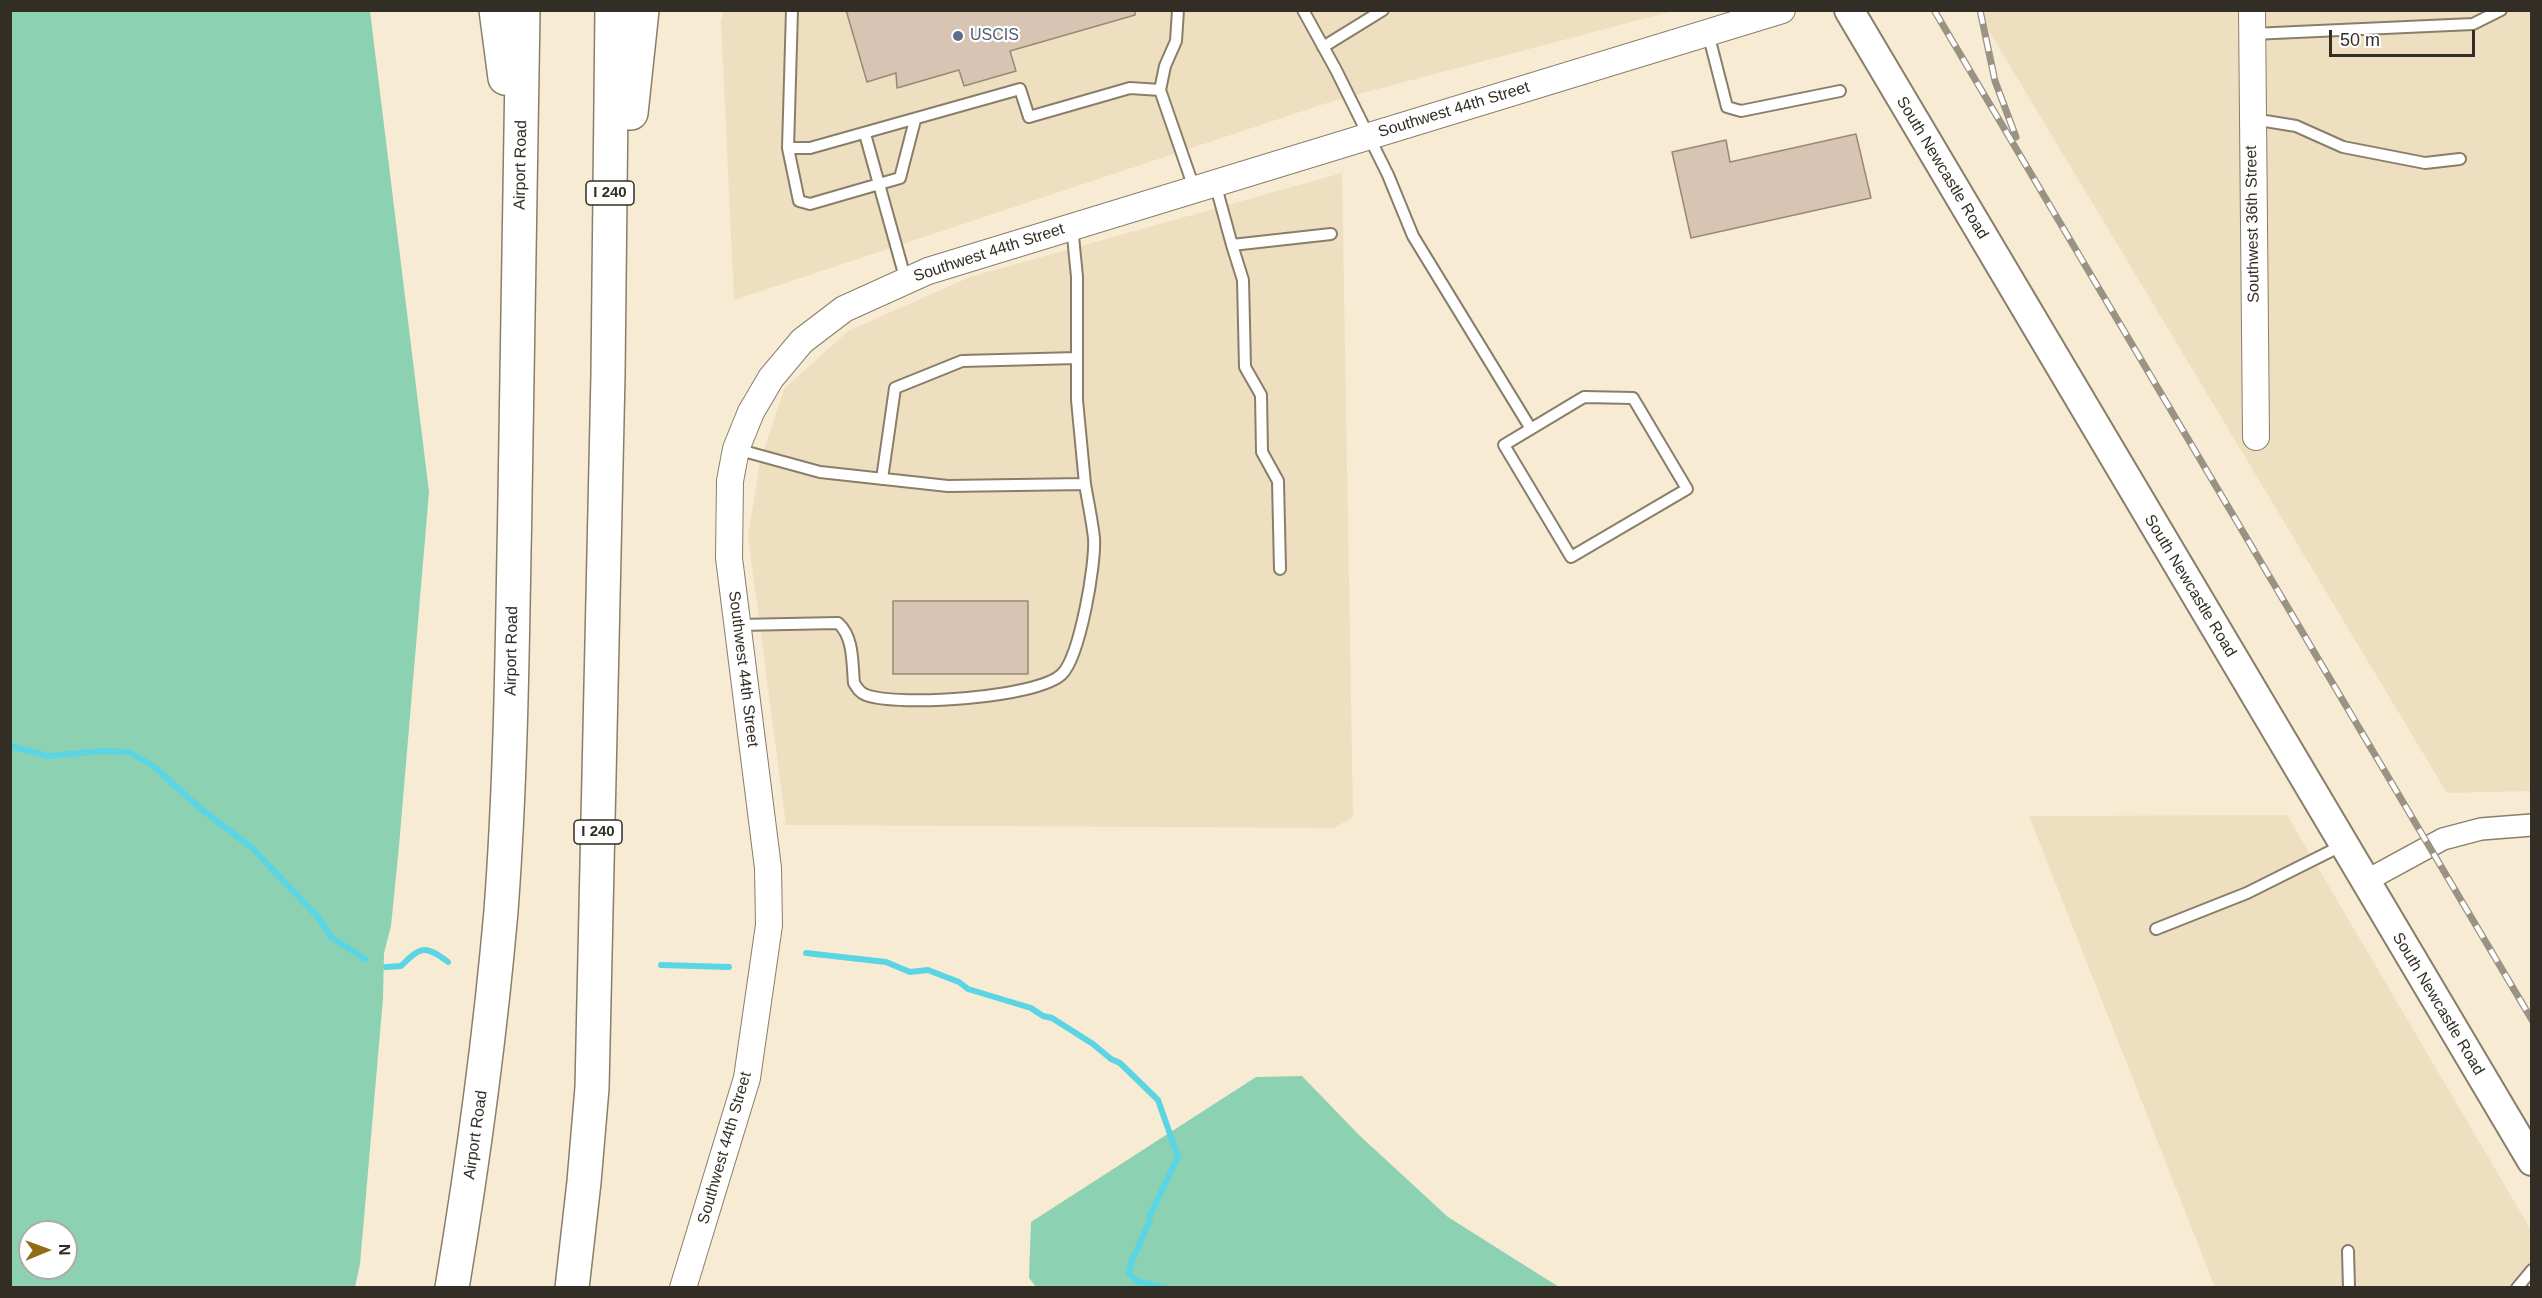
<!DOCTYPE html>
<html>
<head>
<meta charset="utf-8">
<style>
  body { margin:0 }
  #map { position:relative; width:2542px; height:1298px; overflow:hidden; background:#f7ebd4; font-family:Helvetica,sans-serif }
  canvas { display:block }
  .frame { position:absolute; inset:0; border:12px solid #322d25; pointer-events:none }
  .north { position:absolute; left:18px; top:1220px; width:60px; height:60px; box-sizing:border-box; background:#fff; border:2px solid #adaba8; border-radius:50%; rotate:89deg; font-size:16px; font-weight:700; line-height:24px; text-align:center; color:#322d25 }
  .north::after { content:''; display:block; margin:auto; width:21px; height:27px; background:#926d15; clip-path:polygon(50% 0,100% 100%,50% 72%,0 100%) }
  .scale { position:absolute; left:2329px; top:30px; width:146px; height:27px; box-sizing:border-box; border:3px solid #322d25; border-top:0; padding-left:8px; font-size:18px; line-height:21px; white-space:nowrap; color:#322d25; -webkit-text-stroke:4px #fff; paint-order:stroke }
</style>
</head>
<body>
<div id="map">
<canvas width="2542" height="1298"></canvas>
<div class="frame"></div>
<div class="north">N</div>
<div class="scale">50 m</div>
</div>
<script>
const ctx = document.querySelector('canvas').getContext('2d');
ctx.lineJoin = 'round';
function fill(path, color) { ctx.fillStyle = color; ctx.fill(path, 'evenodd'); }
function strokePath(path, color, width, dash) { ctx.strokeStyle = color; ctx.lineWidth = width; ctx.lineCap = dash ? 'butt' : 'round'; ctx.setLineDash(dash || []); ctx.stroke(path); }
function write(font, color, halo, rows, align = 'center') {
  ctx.font = font + ' Helvetica,sans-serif'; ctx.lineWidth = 4.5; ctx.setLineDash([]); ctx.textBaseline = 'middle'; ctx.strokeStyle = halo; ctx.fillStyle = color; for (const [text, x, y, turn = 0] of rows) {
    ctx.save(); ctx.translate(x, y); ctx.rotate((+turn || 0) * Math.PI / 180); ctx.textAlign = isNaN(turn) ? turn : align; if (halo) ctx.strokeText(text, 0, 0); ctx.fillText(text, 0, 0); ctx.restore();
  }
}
fill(new Path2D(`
  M724 10 1673 11 1336 100 734 300 721 22Z
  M1977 11H2531V791L2447 793Z
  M1342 173 1353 817 1334 828 786 825 748 536 760 462 784 389 848 331 970 277Z
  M2287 815 2531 1230V1287H2215L2029 816Z`), '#efdfc1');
fill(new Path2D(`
  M10 11H370L429 492 399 846 391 926 384 953 383 998 360 1264 355 1287H11ZM30 1232H66V1268H30Z
  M1302 1076 1359 1135 1448 1217 1559 1287 1037 1288 1029 1278 1031 1222 1256 1077Z`), '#8cd2b2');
strokePath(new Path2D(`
  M10 746 48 756 103 751 129 752 153 766 201 809 251 847 317 916 331 937 365 959
  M806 953 886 962 910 972 928 970 959 982 968 989 1031 1008 1043 1016 1052 1018 1093 1044 1111 1059 1120 1063 1158 1100 1178 1157 1150 1215V1220L1131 1263 1129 1273 1137 1281 1165 1288
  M661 965 729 967
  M386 967 401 966C420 947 425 944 448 962`), '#5bd4e4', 6);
const building = new Path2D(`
  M846 10H1135V15L1010 51 1016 71 964 86 959 70 897 88 896 73 867 82Z
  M1856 134 1871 198 1691 238 1672 152 1726 140 1730 162Z
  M893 601H1028V674H893Z`);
fill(building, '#d7c4b2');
strokePath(building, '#9a8877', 1.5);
const service = new Path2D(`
  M792 10 788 148 799 201 810 204 900 178 915 120
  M1178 10 1176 41 1165 66 1160 90 1194 188
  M1303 10 1336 70 1388 175 1413 236 1531 429
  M1708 33 1727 107 1741 111 1840 91
  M2252 34 2473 24 2501 10
  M1323 47 1383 10
  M2253 119 2296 126 2343 147 2425 163 2460 159
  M865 134 906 281
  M788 148H810L1020 89 1029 117 1130 88 1160 90
  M1215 183 1232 245 1331 234
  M1232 245 1243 280 1245 367 1261 395 1262 452 1278 481 1280 569
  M1584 397 1633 398 1687 489 1571 557 1504 445Z
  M736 449 820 472 948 486 1085 484 1077 400V277L1072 226
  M882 479 895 388 962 361 1077 358
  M738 625 838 623C854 637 852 663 854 683 857 688 860 693 866 695 898 707 1038 698 1062 674 1080 656 1096 563 1094 538 1092 520 1088 502 1085 484
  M2156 929 2247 893 2343 845
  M2348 1251 2349 1288
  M2517 1288 2532 1270`);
const minor = new Path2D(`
  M2364 882 2443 839 2481 829 2532 825`);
const tertiary = new Path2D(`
  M2252 10 2256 437
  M683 1288 747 1078 769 925 768 868 729 558 730 481 736 449 751 412 771 378 802 341 844 309 928 271 1782 10`);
const secondary = new Path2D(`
  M1849 10 2532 1161`);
const motorway = new Path2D(`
  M496 10 505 78
  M631 113 642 10
  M452 1288C473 1162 490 1037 501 911 510 791 512 671 514 551 518 371 520 191 523 10
  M572 1288 584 1182 592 1088 608 375 612 10`);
strokePath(service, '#897e69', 14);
strokePath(minor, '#897e69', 24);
strokePath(tertiary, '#897e69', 28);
strokePath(secondary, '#897e69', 32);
strokePath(motorway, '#897e69', 36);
strokePath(service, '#fff', 10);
strokePath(minor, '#fff', 21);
strokePath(tertiary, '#fff', 26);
strokePath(secondary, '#fff', 28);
strokePath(motorway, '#fff', 33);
const rail = new Path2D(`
  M1934 10 2532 1020
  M1980 10 1995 81 2016 137`);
strokePath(rail, '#9a9282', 7);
strokePath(rail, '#fff', 4.5, [14]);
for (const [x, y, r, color] of [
  [958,36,6,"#5c6f8a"]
]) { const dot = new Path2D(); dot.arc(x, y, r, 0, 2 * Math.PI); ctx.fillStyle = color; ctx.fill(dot); strokePath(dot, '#fff', 2); }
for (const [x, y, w] of [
  [610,193,48],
  [598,832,48]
]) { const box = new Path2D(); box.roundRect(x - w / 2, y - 12, w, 24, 4.5); ctx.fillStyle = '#fff'; ctx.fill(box); strokePath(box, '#322d25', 1.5); }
write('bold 15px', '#322d25', null, [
  ["I 240",610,193],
  ["I 240",598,832]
]);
write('16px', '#4e5e75', '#fff', [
  ["USCIS",970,36]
], 'left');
write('16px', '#322d25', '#fff', [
  ["Southwest 44th Street",1454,110,-17],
  ["Airport Road",521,165,-89],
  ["South Newcastle Road",1942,168,59],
  ["Southwest 36th Street",2253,224,-91],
  ["Southwest 44th Street",989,253,-18],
  ["South Newcastle Road",2190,586,59],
  ["Airport Road",512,651,-89],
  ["Southwest 44th Street",743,669,83],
  ["South Newcastle Road",2438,1004,59],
  ["Airport Road",476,1135,-82],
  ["Southwest 44th Street",725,1148,-74]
]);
</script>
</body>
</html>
